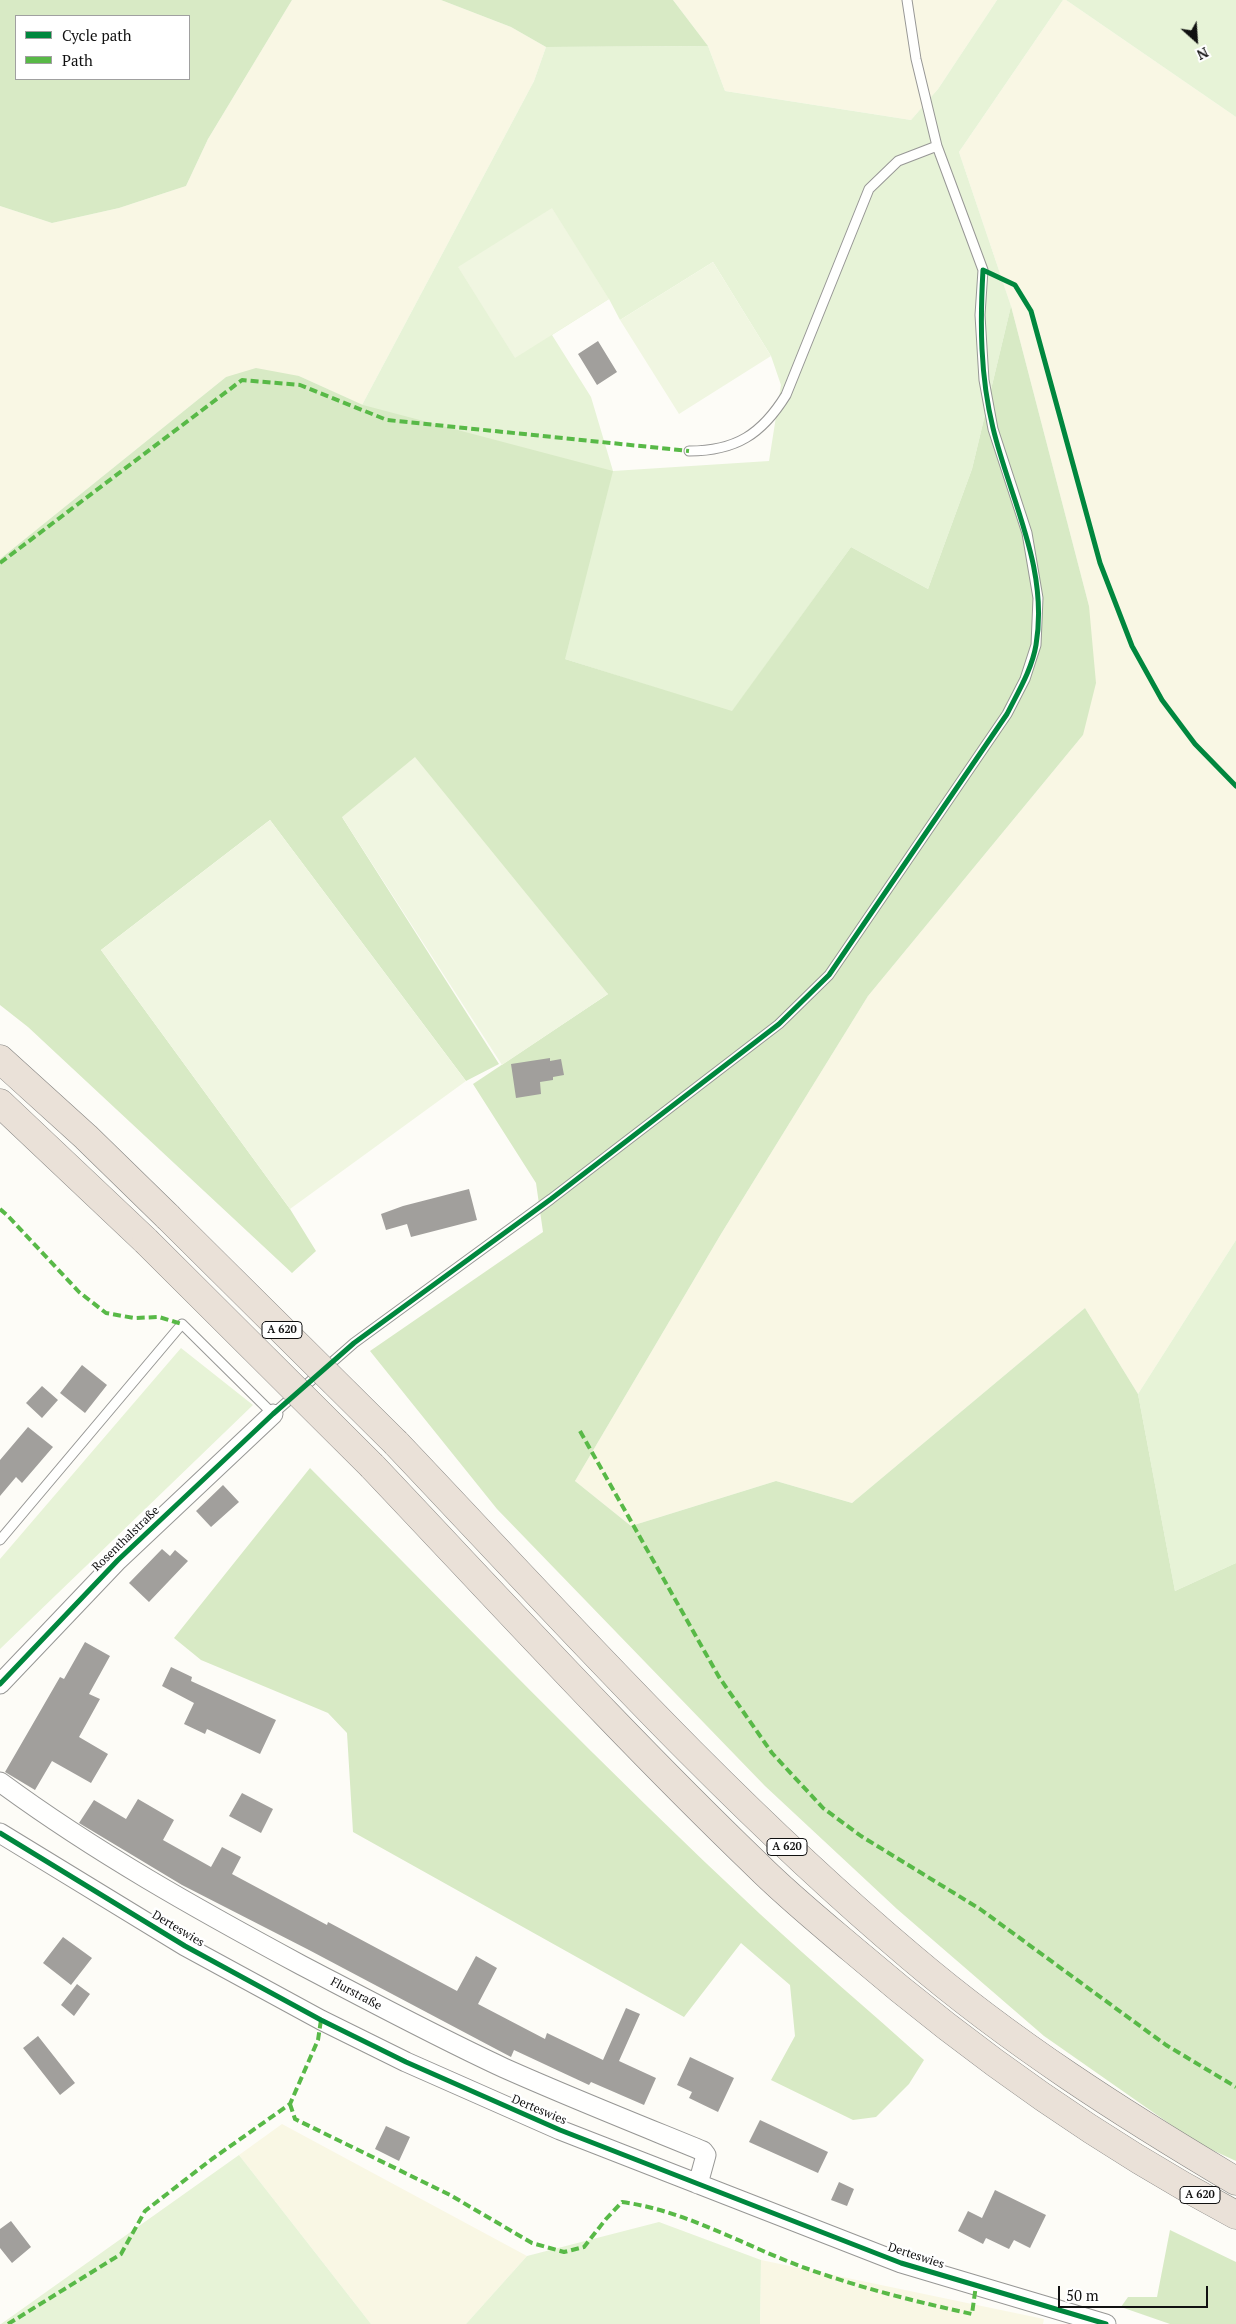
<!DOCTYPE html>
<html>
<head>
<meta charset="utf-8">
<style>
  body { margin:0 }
  #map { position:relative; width:1236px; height:2324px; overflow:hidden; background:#fdfcf7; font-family:"PT Serif",serif }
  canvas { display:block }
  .legend { position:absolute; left:15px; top:15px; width:175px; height:65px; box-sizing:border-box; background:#fff; border:1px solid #a0a0a0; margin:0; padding:6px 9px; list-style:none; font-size:15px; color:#111 }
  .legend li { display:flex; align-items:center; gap:10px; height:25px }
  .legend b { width:25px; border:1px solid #a0a0a0 }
  .north { position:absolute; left:1171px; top:15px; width:50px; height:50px; -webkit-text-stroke:4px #fff; paint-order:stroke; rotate:154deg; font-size:14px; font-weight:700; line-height:20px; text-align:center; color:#111 }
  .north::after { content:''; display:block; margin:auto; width:18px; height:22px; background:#111; clip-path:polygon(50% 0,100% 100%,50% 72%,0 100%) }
  .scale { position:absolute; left:1058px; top:2286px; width:150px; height:22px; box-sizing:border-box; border:2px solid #111; border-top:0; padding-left:6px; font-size:15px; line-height:18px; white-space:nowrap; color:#111; -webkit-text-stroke:4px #fff; paint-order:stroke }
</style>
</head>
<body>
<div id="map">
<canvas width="1236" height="2324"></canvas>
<ul class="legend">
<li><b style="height:6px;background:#00873e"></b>Cycle path</li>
<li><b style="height:6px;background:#58b947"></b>Path</li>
</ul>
<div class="north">N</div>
<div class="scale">50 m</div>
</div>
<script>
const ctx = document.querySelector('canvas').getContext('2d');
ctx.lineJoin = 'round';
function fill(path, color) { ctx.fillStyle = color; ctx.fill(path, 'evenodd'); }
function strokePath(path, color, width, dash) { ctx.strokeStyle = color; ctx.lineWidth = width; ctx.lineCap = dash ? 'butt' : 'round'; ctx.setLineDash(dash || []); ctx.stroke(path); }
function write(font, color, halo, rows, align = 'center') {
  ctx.font = font + ' "PT Serif",serif'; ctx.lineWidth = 5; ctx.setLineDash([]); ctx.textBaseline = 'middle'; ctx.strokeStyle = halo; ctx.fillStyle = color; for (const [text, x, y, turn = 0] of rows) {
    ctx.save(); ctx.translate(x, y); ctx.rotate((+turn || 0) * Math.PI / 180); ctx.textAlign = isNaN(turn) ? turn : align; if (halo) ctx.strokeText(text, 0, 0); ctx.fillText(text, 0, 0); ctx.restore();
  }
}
fill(new Path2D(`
  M292 0H441L511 27 546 47 534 81 362 405 299 376 226 377 0 559V206L52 223 119 208 186 186 208 139Z
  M673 0H997L938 89 911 120 725 91 708 46Z
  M1063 0H1066L1236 117V1240L1138 1394 1085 1308 852 1503 776 1481 631 1526 575 1481 721 1234 868 996 1083 735 1089 606 1011 306 959 152Z
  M282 2124 527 2256 466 2324H371L239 2155Z
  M761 2260 1044 2319 1043 2324H760Z`), '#f9f7e4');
fill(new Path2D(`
  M997 0H1063L959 152 1011 306 972 469 928 589 851 547 732 712 565 659 362 405 534 81 546 47 708 46 725 91 911 120 938 89ZM713 262 771 356 781 385 769 461 613 471 591 397 552 335 609 299 620 320Z
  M1066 0H1236V117Z
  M1236 1240V1563L1175 1591 1138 1394Z
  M181 1348 253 1405 0 1649V1559Z
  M239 2155 371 2324H1Z
  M659 2222 761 2260 760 2324H466L527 2256Z`), '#e7f3d7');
fill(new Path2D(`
  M0 0H292L208 139 186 186 119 208 52 223 0 206ZM16 16H189V79H16Z
  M441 0H673L708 46 546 47 511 27Z
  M1011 306 1089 606 1096 683 1083 735 868 996 721 1234 575 1481 631 1526 776 1481 852 1503 1085 1308 1138 1394 1175 1591 1236 1563V2161L1197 2143 1044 2036 897 1909 765 1786 497 1509 370 1351 543 1232 536 1183 473 1084 608 994 342 817 499 1064 466 1081 270 820 101 950 290 1209 316 1251 292 1273 28 1027 0 1005V559L226 377 256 368 299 376 363 405 613 471 565 659 732 711 851 547 928 589 972 469Z
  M310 1468C459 1618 606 1770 760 1914 814 1964 870 2011 924 2060L909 2084 876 2117 853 2120 771 2080 795 2036 790 1985 741 1943 684 2017 353 1832 347 1733 328 1713 201 1660 174 1638Z
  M1170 2230 1236 2262V2324H1170L1121 2307 1128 2297H1157Z`), '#d8eac5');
fill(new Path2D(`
  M552 208 609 299 515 358 458 267Z
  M713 262 771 356 679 414 620 320Z
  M415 757 608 994 502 1065 342 817Z
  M270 820 466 1081 290 1209 101 950Z`), '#f0f6e1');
fill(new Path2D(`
  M598 341 617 372 597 385 578 354Z
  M550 1058V1061L561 1059 564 1075 553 1077V1080L540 1082 541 1094 516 1098 511 1064Z
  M469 1189 477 1220 411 1237 407 1224 386 1230 381 1214 403 1206Z
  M82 1365 107 1385 85 1413 60 1393Z
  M42 1386 58 1400 42 1418 26 1403Z
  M28 1427 53 1447 22 1483 16 1477 0 1496V1460Z
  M223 1485 239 1502 211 1527 196 1511Z
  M162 1549 170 1556 175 1550 188 1561 149 1602 129 1583Z
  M85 1642 110 1656 89 1694 100 1699 79 1737 108 1754 91 1783 52 1761 35 1790 5 1772 60 1677 64 1679Z
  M171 1667 192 1677 191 1681 276 1720 260 1754 207 1729 205 1734 184 1724 194 1703 162 1686Z
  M242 1793 273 1809 261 1833 229 1816Z
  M138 1799 174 1820 163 1840 211 1867 222 1847 241 1857 232 1874 327 1925 328 1922 457 1991 476 1956 497 1968 478 2004 545 2039 547 2033 603 2060 626 2008 640 2014 619 2061 656 2078 644 2105 591 2082 589 2085 514 2050 511 2057 309 1950 182 1885 79 1823 94 1800 126 1819Z
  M63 1937 92 1958 71 1985 43 1963Z
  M77 1984 90 1994 74 2016 61 2005Z
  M38 2036 75 2083 60 2095 23 2048Z
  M690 2057 734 2078 718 2112 689 2098 692 2092 677 2085Z
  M760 2120 828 2152 818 2173 749 2142Z
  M386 2126 410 2137 399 2161 375 2149Z
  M839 2182 854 2189 847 2206 831 2200Z
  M995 2190 1046 2215 1030 2248 1014 2240 1009 2249 986 2238 983 2244 958 2231 968 2211 982 2218Z
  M11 2221 31 2247 12 2263 0 2248V2229Z`), '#a19f9c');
const service = new Path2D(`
  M689 451C736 451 762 434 786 395L869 189 898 161 937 146
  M0 1540 182 1324 273 1414 354 1343 551 1199 779 1024 829 975 1007 714 1025 679 1036 645 1038 598 1027 533 993 429 984 380 980 315 983 270 937 146 916 59 907 0`);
const minor = new Path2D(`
  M0 1684 118 1560 273 1414
  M0 1782C95 1852 197 1909 301 1965 368 2000 435 2036 504 2068 569 2097 637 2124 703 2151L706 2155 698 2184
  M0 1833 185 1946 321 2020 406 2062 560 2130 901 2263 1106 2324`);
const motorway = new Path2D(`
  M0 1059 86 1137 168 1217
  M0 1103 146 1241
  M396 1443C563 1619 726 1801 911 1957 1012 2043 1123 2114 1236 2181
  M372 1466C499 1600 624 1737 757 1865 787 1895 820 1922 852 1949 971 2051 1098 2142 1236 2215`);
strokePath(service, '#979795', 11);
strokePath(minor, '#979795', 21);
strokePath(motorway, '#858482', 29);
strokePath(service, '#fffffe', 9);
strokePath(minor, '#fffffe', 19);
strokePath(motorway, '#eae1d8', 28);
const motorwayBridge = new Path2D(`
  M168 1217 396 1443
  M146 1241 372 1466`);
strokePath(motorwayBridge, '#858482', 29, []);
strokePath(motorwayBridge, '#eae1d8', 28);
strokePath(new Path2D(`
  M0 563 242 380 300 385 387 420 689 451
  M0 1209 8 1216 79 1292 106 1313 134 1318 159 1317 182 1324
  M580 1431 719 1677 772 1753 823 1808 861 1836 980 1909 1166 2045 1236 2087
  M290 2104 295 2119 450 2195 532 2243 564 2252 584 2247 606 2219 622 2202C688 2211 746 2247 808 2269 861 2288 917 2302 972 2314L976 2285
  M8 2324 121 2254 145 2211 212 2159 290 2104 318 2040 321 2020`), '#58b947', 4, [8, 4]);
strokePath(new Path2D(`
  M0 1684 118 1560 273 1414 354 1343 551 1199 779 1024 829 975 1007 714C1018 692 1032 669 1036 645 1049 568 1010 499 993 428 980 375 980 323 983 270L1015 285 1031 311 1100 563 1132 646 1162 700 1195 744 1236 786
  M0 1833 185 1946 321 2020 406 2062 560 2130 901 2263 1106 2324`), '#00873e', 5);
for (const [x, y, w] of [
  [282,1330,40],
  [787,1847,40],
  [1200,2195,40]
]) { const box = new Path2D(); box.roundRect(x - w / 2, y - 8.5, w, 17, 4); ctx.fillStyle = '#fff'; ctx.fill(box); strokePath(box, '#111', 1); }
write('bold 11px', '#111', null, [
  ["A 620",282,1330],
  ["A 620",787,1847],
  ["A 620",1200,2195]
]);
write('12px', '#111', '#fff', [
  ["Rosenthalstraße",126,1539,-44],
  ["Derteswies",178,1929,31],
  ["Flurstraße",356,1994,28],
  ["Derteswies",539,2110,23],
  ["Derteswies",916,2256,18]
]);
</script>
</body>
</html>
